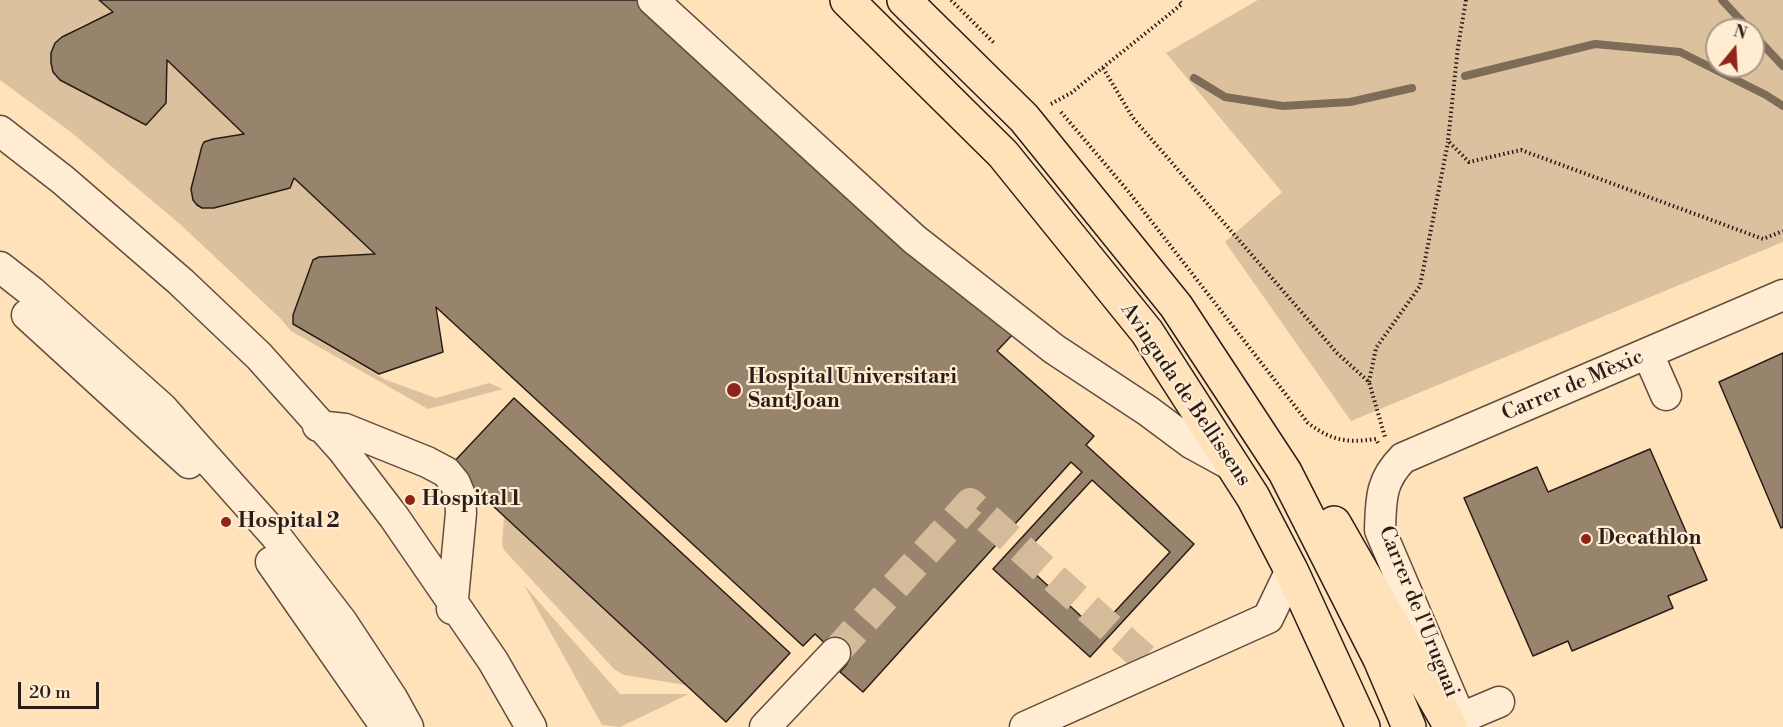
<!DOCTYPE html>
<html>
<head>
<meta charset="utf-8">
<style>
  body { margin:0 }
  #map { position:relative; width:1783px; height:727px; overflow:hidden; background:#ffe2b9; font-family:"Libre Bodoni",serif }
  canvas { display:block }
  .north { position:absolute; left:1705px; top:18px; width:60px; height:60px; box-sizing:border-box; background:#ffecd2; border:2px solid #a99988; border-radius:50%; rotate:18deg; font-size:16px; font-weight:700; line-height:24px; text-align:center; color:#291d18 }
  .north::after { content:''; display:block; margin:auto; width:21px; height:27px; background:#8f2418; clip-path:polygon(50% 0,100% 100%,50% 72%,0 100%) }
  .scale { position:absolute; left:18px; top:682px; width:81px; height:27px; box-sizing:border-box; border:3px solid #291d18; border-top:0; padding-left:8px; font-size:18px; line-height:21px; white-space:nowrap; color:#291d18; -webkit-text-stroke:4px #ffecd2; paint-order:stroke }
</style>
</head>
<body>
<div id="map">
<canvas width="1783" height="727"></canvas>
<div class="north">N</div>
<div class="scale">20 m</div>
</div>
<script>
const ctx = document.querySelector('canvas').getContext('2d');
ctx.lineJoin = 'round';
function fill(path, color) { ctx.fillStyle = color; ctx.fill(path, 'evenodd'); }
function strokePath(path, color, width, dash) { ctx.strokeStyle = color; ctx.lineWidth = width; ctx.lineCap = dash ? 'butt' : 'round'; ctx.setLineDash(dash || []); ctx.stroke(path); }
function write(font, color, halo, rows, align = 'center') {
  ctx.font = font + ' "Libre Bodoni",serif'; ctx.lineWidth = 4.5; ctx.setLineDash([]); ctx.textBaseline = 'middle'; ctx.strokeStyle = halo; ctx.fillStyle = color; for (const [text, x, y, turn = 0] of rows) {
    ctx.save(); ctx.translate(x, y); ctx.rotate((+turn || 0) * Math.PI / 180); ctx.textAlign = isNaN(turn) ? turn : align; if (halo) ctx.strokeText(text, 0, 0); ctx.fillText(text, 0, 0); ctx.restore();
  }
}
fill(new Path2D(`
  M0 0H99L113 12C85 25 29 40 60 80L146 124 166 103 167 60 244 134C231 136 211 136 202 146 197 164 176 214 214 208L290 188 294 178 375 254 319 257 313 260 293 315 292 321 296 327 386 380 436 398 489 383 503 389 428 409 291 331 281 319 181 225 72 133 0 80Z
  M1258 0H1783V242L1351 421 1225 242 1282 192 1166 53ZM1717 30H1753V66H1717Z
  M504 516 686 685 624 675 615 670 504 550 502 544Z
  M524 585 620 694H689L620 727 602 725Z`), '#dbc19e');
strokePath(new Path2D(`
  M1722 0 1750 30
  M1753 34 1783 66
  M1465 76 1595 44 1680 52 1766 95 1783 106
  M1194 78 1225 97 1283 106 1350 102 1412 88`), '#7e6b58', 8);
const building = new Path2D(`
  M99 0H653L1013 334 997 351 1094 436 1086 445 1194 544 1090 657 993 569 1082 472 1071 462 863 692 840 672 847 664 815 634 803 646 436 307 443 352 379 374 293 324V315L313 260 319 257 375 254 294 178 290 188 214 208H202L197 205 193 200 191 189 202 146 204 142 213 139 244 134 167 60 166 103 146 125 60 80 53 72 51 63V53L55 43 62 37 113 12Z
  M1783 353V527L1781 528 1719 382Z
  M514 398 790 653 726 722 450 466Z
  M1650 449 1707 580 1668 596 1673 608 1572 651 1568 641 1533 656 1464 498 1537 467 1548 492Z
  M1092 480 1170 552 1097 631 1019 559Z`);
fill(building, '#98836c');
strokePath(building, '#291d18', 1.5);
strokePath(new Path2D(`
  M835 653 970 503 1155 668`), '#d4bb99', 30, [30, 15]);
const minor = new Path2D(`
  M653 0 914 239 1054 349 1148 411 1191 443 1233 466
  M0 131 63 180 181 282 259 356 342 449 394 517 493 661 531 727
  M0 267 32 292 162 408 201 452 275 535 342 622 392 698 408 727
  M27 315 189 463
  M1648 354 1666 395
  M318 426 345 429 427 462 446 472 455 483 460 495 461 513 452 609
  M271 562 386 727
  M1461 718 1499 702
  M765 727 835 653
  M1025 727 1268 618 1291 570
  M1464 727 1380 530C1381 500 1380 481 1403 458L1783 295`);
const major = new Path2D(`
  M847 0 1003 154 1147 332 1253 497 1291 570 1363 727
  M904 0 1024 118 1176 306 1285 472 1380 659 1409 727
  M1334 523 1451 727`);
strokePath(minor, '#5e4e40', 33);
strokePath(major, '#291d18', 36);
strokePath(new Path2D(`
  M951 0 995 44
  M1466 0 1458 47 1448 141 1469 162 1521 150 1763 239 1783 231
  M1103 68 1133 118 1337 353 1369 382 1385 437
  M1051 104 1071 93 1182 4 1178 0
  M1061 112 1128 191 1308 423C1332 441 1347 443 1376 439L1378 443
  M1369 382 1376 348 1420 286 1448 142`), '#291d18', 4, [1.5, 3]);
strokePath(minor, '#ffecd2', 30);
strokePath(major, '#ffe2b9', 33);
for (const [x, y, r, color] of [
  [734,390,8,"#8f2418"],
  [410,500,6,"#8f2418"],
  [226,522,6,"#8f2418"],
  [1586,539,6,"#8f2418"]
]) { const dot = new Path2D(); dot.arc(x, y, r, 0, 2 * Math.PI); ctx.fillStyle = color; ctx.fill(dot); strokePath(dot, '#ffecd2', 2); }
write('bold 21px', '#291d18', '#ffecd2', [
  ["Hospital Universitari",748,378],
  ["Sant Joan",748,402],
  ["Hospital 1",422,500],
  ["Hospital 2",238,522],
  ["Decathlon",1598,539]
], 'left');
write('21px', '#291d18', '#ffecd2', [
  ["Carrer de Mèxic",1573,386,-23],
  ["Avinguda de Bellissens",1185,395,56],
  ["Carrer de l'Uruguai",1418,612,68]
]);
</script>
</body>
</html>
